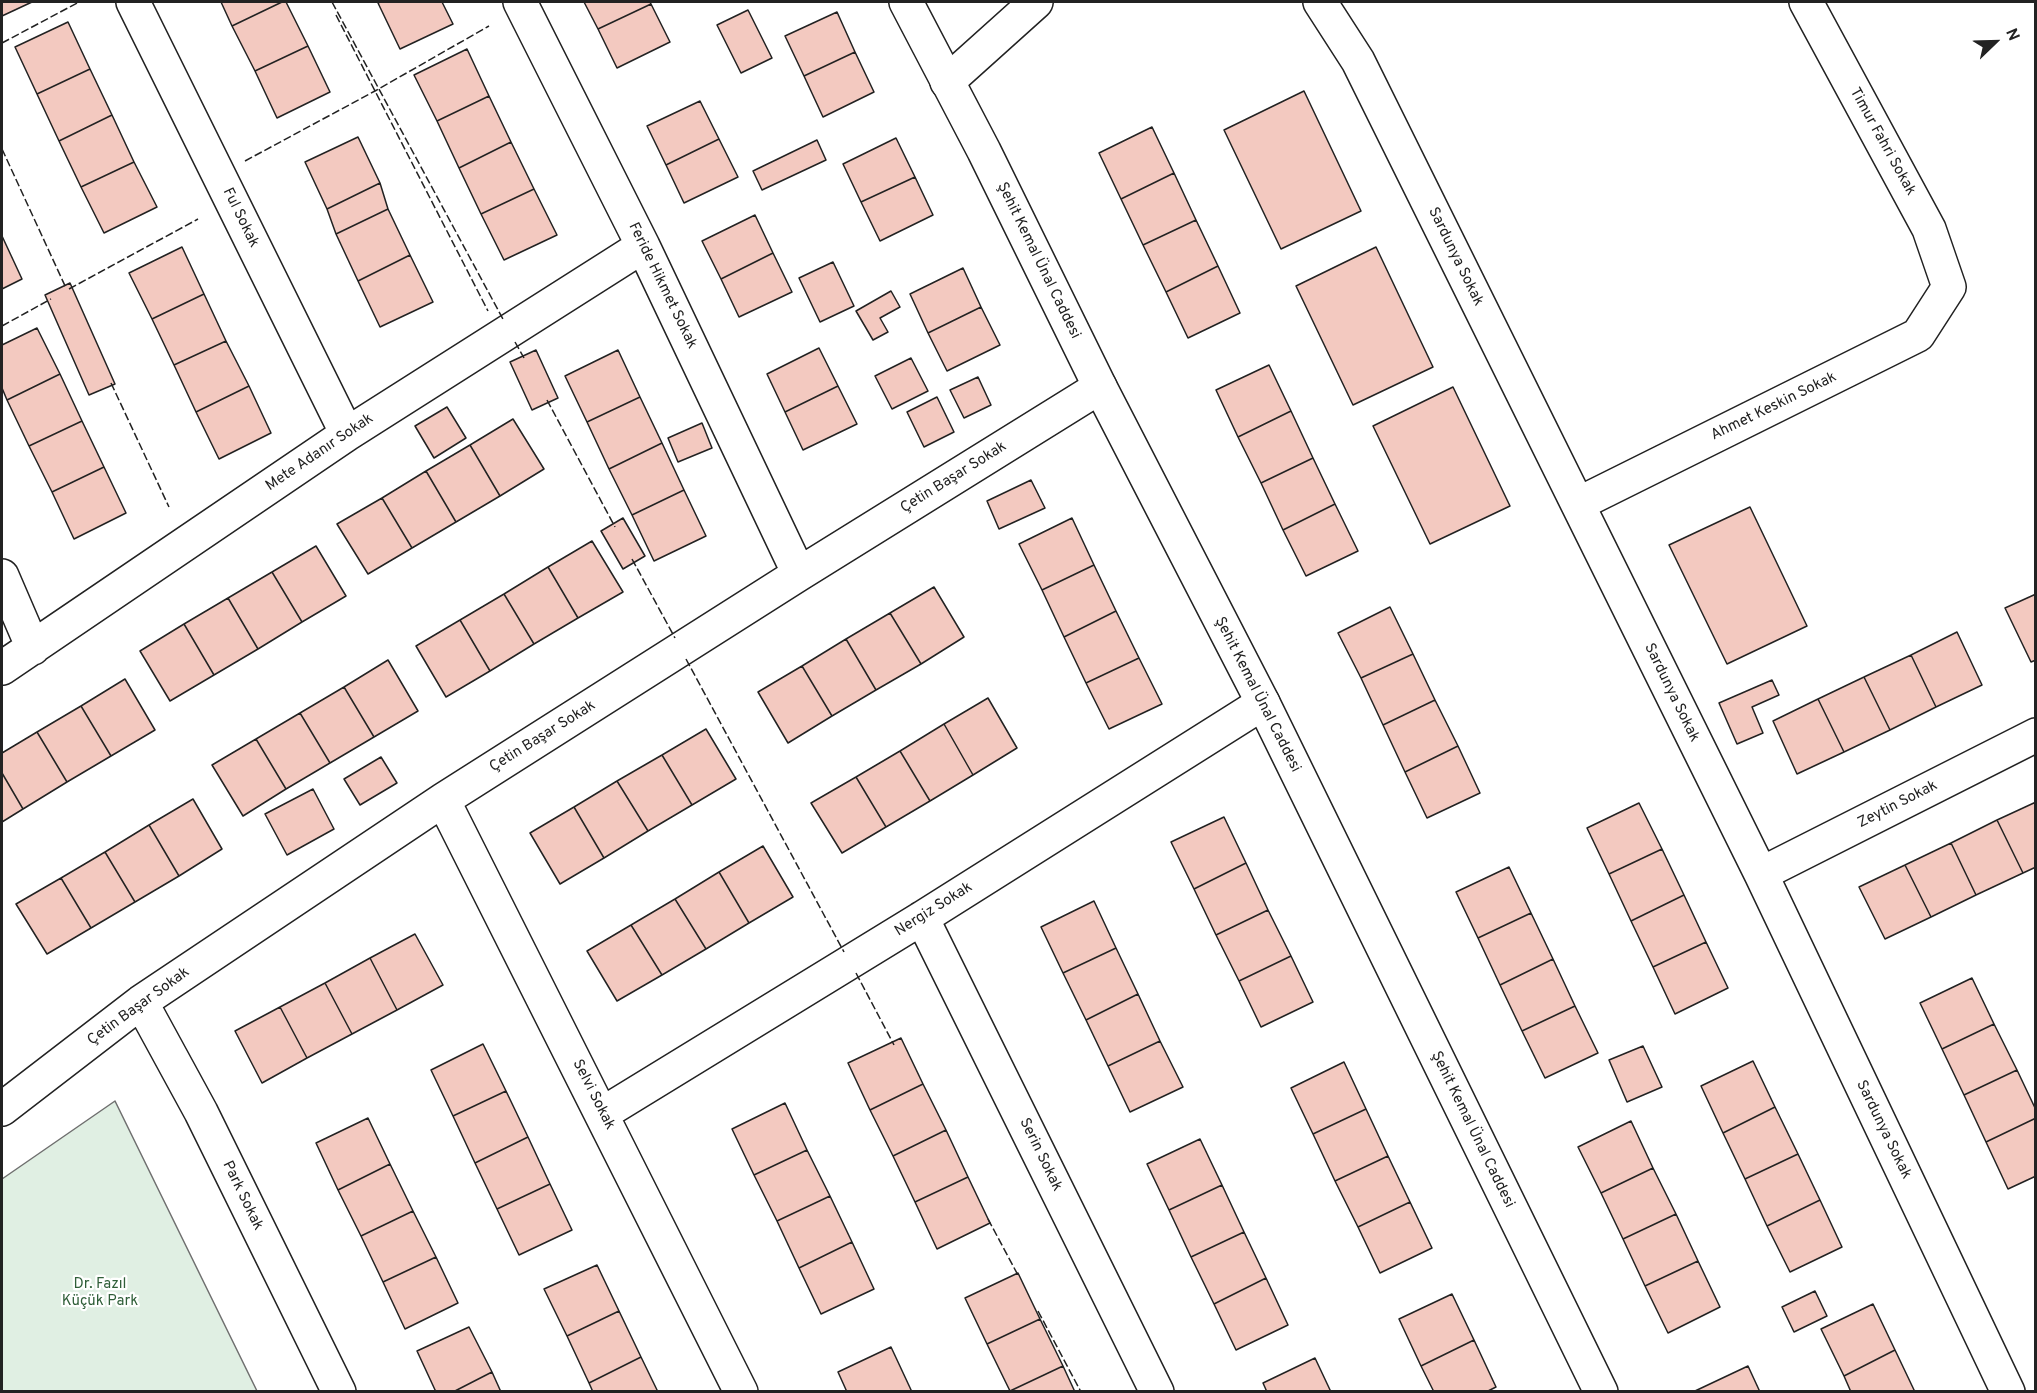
<!DOCTYPE html>
<html>
<head>
<meta charset="utf-8">
<style>
  body { margin:0 }
  #map { position:relative; width:2037px; height:1393px; overflow:hidden; background:#fff; font-family:Overpass,sans-serif }
  canvas { display:block }
  .frame { position:absolute; inset:0; border:3px solid #222; pointer-events:none }
  .north { position:absolute; left:1965px; top:12px; width:60px; height:60px; -webkit-text-stroke:4px #fff; paint-order:stroke; rotate:67deg; font-size:16px; font-weight:700; line-height:24px; text-align:center; color:#222 }
  .north::after { content:''; display:block; margin:auto; width:21px; height:27px; background:#222; clip-path:polygon(50% 0,100% 100%,50% 72%,0 100%) }
</style>
</head>
<body>
<div id="map">
<canvas width="2037" height="1393"></canvas>
<div class="frame"></div>
<div class="north">N</div>
</div>
<script>
const ctx = document.querySelector('canvas').getContext('2d');
ctx.lineJoin = 'round';
function fill(path, color) { ctx.fillStyle = color; ctx.fill(path, 'evenodd'); }
function strokePath(path, color, width, dash) { ctx.strokeStyle = color; ctx.lineWidth = width; ctx.lineCap = dash ? 'butt' : 'round'; ctx.setLineDash(dash || []); ctx.stroke(path); }
function write(font, color, halo, rows, align = 'center') {
  ctx.font = font + ' Overpass,sans-serif'; ctx.lineWidth = 4.5; ctx.setLineDash([]); ctx.textBaseline = 'middle'; ctx.strokeStyle = halo; ctx.fillStyle = color; for (const [text, x, y, turn = 0] of rows) {
    ctx.save(); ctx.translate(x, y); ctx.rotate((+turn || 0) * Math.PI / 180); ctx.textAlign = isNaN(turn) ? turn : align; if (halo) ctx.strokeText(text, 0, 0); ctx.fillText(text, 0, 0); ctx.restore();
  }
}
const green = new Path2D(`
  M115 1101 257 1391H2V1179Z`);
fill(green, '#e0efe3');
strokePath(green, '#6f6f6f', 1.5);
const building = new Path2D(`
  M2 2H32L2 16Z
  M221 2H282L232 26Z
  M282 2H286L308 46 255 71 232 26Z
  M380 2H442L453 24 400 49 378 3Z
  M584 2H650L651 4 598 29Z
  M651 4 670 42 617 68 598 29Z
  M748 10 772 58 741 73 717 25Z
  M837 12 855 52 804 76 785 36Z
  M68 22 90 69 37 94 15 47Z
  M308 46 330 92 277 118 255 71Z
  M467 49 489 96 437 121 414 75Z
  M855 52 874 92 823 117 804 76Z
  M90 69 112 115 59 141 37 94Z
  M1304 91 1361 211 1281 249 1224 130Z
  M489 96 511 142 459 168 437 121Z
  M700 101 719 139 666 165 647 126Z
  M112 115 134 162 81 187 59 141Z
  M1152 127 1174 173 1121 199 1099 153Z
  M358 137 380 183 327 209 305 162Z
  M896 138 915 177 861 202 843 164Z
  M719 139 738 177 684 203 666 165Z
  M817 140 826 160 762 190 753 171Z
  M511 142 534 189 481 214 459 168Z
  M134 162 157 207 104 233 81 187Z
  M1174 173 1196 220 1143 245 1121 199Z
  M915 177 933 215 880 241 861 202Z
  M380 183 388 209 336 234 327 209Z
  M534 189 557 235 504 260 481 214Z
  M388 209 410 255 358 281 336 234Z
  M755 215 773 253 721 279 702 241Z
  M1196 220 1218 266 1166 292 1143 245Z
  M2 236 22 279 2 289Z
  M182 247 204 294 152 319 129 273Z
  M1376 247 1433 367 1353 405 1296 286Z
  M773 253 792 292 739 317 721 279Z
  M410 255 433 302 380 327 358 281Z
  M833 262 854 306 820 322 799 278Z
  M1218 266 1240 313 1188 338 1166 292Z
  M963 268 981 307 928 333 910 294Z
  M70 283 115 384 89 395 45 295Z
  M891 291 900 307 880 318 888 332 873 340 856 311Z
  M204 294 226 341 174 365 152 319Z
  M981 307 1000 345 947 371 928 333Z
  M37 328 60 374 7 400 2 388V345Z
  M226 341 249 386 196 412 174 365Z
  M819 348 838 386 785 412 767 374Z
  M536 350 558 398 532 410 510 362Z
  M618 350 640 397 587 422 565 376Z
  M911 358 928 391 892 409 875 376Z
  M1269 365 1291 411 1238 437 1216 390Z
  M60 374 82 421 29 446 7 400Z
  M978 377 991 405 964 418 950 390Z
  M249 386 271 433 219 459 196 412Z
  M838 386 857 424 803 450 785 412Z
  M1453 387 1510 506 1430 544 1373 426Z
  M640 397 662 443 609 469 587 422Z
  M937 397 954 432 924 447 907 412Z
  M447 407 466 438 434 458 415 426Z
  M1291 411 1313 458 1261 483 1238 437Z
  M513 419 544 469 500 496 470 445Z
  M82 421 104 467 52 492 29 446Z
  M702 423 712 448 678 462 668 438Z
  M662 443 684 490 632 515 609 469Z
  M470 445 500 496 456 522 426 471Z
  M1313 458 1335 504 1283 530 1261 483Z
  M104 467 126 513 74 539 52 492Z
  M426 471 456 522 412 548 382 498Z
  M1031 480 1045 508 999 529 987 501Z
  M684 490 706 536 654 561 632 515Z
  M382 498 412 548 368 574 337 524Z
  M1335 504 1358 551 1306 576 1283 530Z
  M1750 507 1807 626 1727 664 1669 545Z
  M623 518 645 556 623 569 601 531Z
  M1072 518 1094 565 1042 590 1019 544Z
  M592 541 623 592 578 618 548 567Z
  M316 546 346 596 302 622 272 572Z
  M1094 565 1116 611 1064 637 1042 590Z
  M548 567 578 618 534 644 504 594Z
  M272 572 302 622 258 649 228 598Z
  M934 587 964 637 921 664 890 613Z
  M504 594 534 644 490 671 460 620Z
  M2036 594V660L2031 662 2005 608Z
  M228 598 258 649 214 675 184 624Z
  M1390 607 1413 654 1361 678 1338 633Z
  M1116 611 1139 658 1086 683 1064 637Z
  M890 613 921 664 876 690 846 639Z
  M460 620 490 671 446 697 416 646Z
  M184 624 214 675 170 701 140 651Z
  M1957 632 1982 685 1936 707 1911 655Z
  M846 639 876 690 832 716 802 666Z
  M1413 654 1435 700 1383 725 1361 678Z
  M1911 655 1936 707 1890 730 1864 677Z
  M1139 658 1162 704 1109 729 1086 683Z
  M388 660 418 711 374 737 344 687Z
  M802 666 832 716 788 743 758 692Z
  M1864 677 1890 730 1844 752 1818 699Z
  M125 679 155 730 111 756 81 706Z
  M1772 680 1779 695 1752 707 1763 733 1737 744 1719 703Z
  M344 687 374 737 330 763 300 713Z
  M988 698 1017 748 973 775 944 724Z
  M1818 699 1844 752 1797 774 1773 721Z
  M1435 700 1458 746 1405 772 1383 725Z
  M81 706 111 756 67 782 37 732Z
  M300 713 330 763 286 789 256 739Z
  M944 724 973 775 930 801 900 751Z
  M706 729 736 779 692 805 662 755Z
  M37 732 67 782 23 809 2 773V753Z
  M256 739 286 789 243 816 212 765Z
  M1458 746 1480 793 1427 818 1405 772Z
  M900 751 930 801 886 827 856 777Z
  M662 755 692 805 648 831 617 781Z
  M381 757 397 783 360 805 344 779Z
  M2 773 23 809 2 822Z
  M856 777 886 827 842 853 811 803Z
  M617 781 648 831 604 858 574 807Z
  M313 789 334 829 287 855 265 814Z
  M193 799 222 849 179 876 149 825Z
  M2036 802V867L2023 873 1997 820Z
  M1639 803 1662 849 1609 874 1587 828Z
  M574 807 604 858 560 884 530 833Z
  M1224 817 1246 863 1194 889 1171 842Z
  M1997 820 2023 873 1976 895 1951 843Z
  M149 825 179 876 135 902 105 852Z
  M1951 843 1976 895 1931 917 1905 865Z
  M763 846 793 897 749 923 719 872Z
  M1662 849 1684 895 1631 921 1609 874Z
  M105 852 135 902 91 928 61 878Z
  M1246 863 1268 910 1216 935 1194 889Z
  M1905 865 1931 917 1885 939 1859 887Z
  M1509 867 1531 913 1478 938 1456 892Z
  M719 872 749 923 706 949 675 899Z
  M61 878 91 928 47 954 16 904Z
  M1684 895 1706 942 1653 967 1631 921Z
  M675 899 706 949 662 975 631 925Z
  M1094 901 1116 948 1063 973 1041 927Z
  M1268 910 1291 956 1239 981 1216 935Z
  M1531 913 1553 959 1500 985 1478 938Z
  M631 925 662 975 617 1001 587 951Z
  M415 934 443 985 397 1010 370 958Z
  M1706 942 1728 988 1675 1014 1653 967Z
  M1116 948 1138 994 1086 1020 1063 973Z
  M1291 956 1313 1002 1261 1027 1239 981Z
  M370 958 397 1010 352 1034 325 983Z
  M1553 959 1575 1006 1522 1031 1500 985Z
  M1972 978 1994 1024 1942 1049 1920 1003Z
  M325 983 352 1034 307 1058 280 1007Z
  M1138 994 1160 1041 1108 1066 1086 1020Z
  M1575 1006 1598 1053 1545 1078 1522 1031Z
  M280 1007 307 1058 262 1083 235 1031Z
  M1994 1024 2017 1070 1964 1095 1942 1049Z
  M901 1038 923 1084 870 1110 848 1063Z
  M1160 1041 1183 1087 1130 1112 1108 1066Z
  M483 1044 506 1091 453 1116 431 1070Z
  M1643 1046 1662 1087 1627 1102 1609 1060Z
  M1753 1061 1775 1107 1723 1133 1701 1086Z
  M1344 1062 1366 1109 1313 1134 1291 1088Z
  M2017 1070 2036 1110V1118L1986 1142 1964 1095Z
  M923 1084 946 1130 893 1156 870 1110Z
  M506 1091 528 1137 475 1163 453 1116Z
  M785 1103 807 1150 754 1175 732 1129Z
  M1775 1107 1798 1154 1745 1179 1723 1133Z
  M1366 1109 1388 1156 1335 1181 1313 1134Z
  M368 1118 390 1164 338 1190 316 1143Z
  M2036 1118V1176L2008 1189 1986 1142Z
  M1631 1121 1653 1168 1601 1193 1578 1147Z
  M946 1130 968 1177 915 1202 893 1156Z
  M528 1137 550 1184 497 1209 475 1163Z
  M1200 1139 1222 1185 1169 1210 1147 1164Z
  M807 1150 830 1196 777 1221 754 1175Z
  M1798 1154 1820 1200 1767 1226 1745 1179Z
  M1388 1156 1410 1202 1358 1227 1335 1181Z
  M390 1164 413 1211 361 1236 338 1190Z
  M1653 1168 1676 1214 1623 1239 1601 1193Z
  M968 1177 990 1223 937 1249 915 1202Z
  M550 1184 572 1230 519 1255 497 1209Z
  M1222 1185 1244 1232 1191 1257 1169 1210Z
  M830 1196 852 1242 799 1268 777 1221Z
  M1820 1200 1842 1247 1790 1272 1767 1226Z
  M1410 1202 1432 1248 1380 1273 1358 1227Z
  M413 1211 436 1257 383 1282 361 1236Z
  M1676 1214 1698 1261 1645 1286 1623 1239Z
  M1244 1232 1266 1278 1214 1304 1191 1257Z
  M852 1242 874 1289 821 1314 799 1268Z
  M436 1257 458 1303 405 1329 383 1282Z
  M1698 1261 1720 1307 1668 1333 1645 1286Z
  M597 1265 619 1311 567 1336 544 1289Z
  M1018 1273 1040 1319 987 1344 965 1298Z
  M1266 1278 1288 1325 1236 1350 1214 1304Z
  M1815 1291 1827 1316 1794 1332 1782 1307Z
  M1452 1294 1474 1340 1421 1366 1399 1319Z
  M1873 1304 1895 1350 1844 1376 1821 1329Z
  M619 1311 641 1357 589 1383 567 1336Z
  M1040 1319 1063 1366 1010 1391 987 1344Z
  M469 1327 492 1372 453 1392H436L417 1351Z
  M1474 1340 1496 1387 1486 1392H1434L1421 1366Z
  M891 1347 912 1392H847L838 1372Z
  M1895 1350 1915 1392H1851L1844 1376Z
  M641 1357 658 1392H593L589 1383Z
  M1315 1358 1331 1392H1267L1263 1383Z
  M1063 1366 1075 1392H1010V1391Z
  M1748 1366 1760 1392 1695 1391Z
  M492 1372 501 1392H453Z`);
fill(building, '#f3c9c0');
strokePath(building, '#222', 1.5);
const minor = new Path2D(`
  M133 2 347 434
  M520 2 643 246 799 574
  M1320 2 1358 61 1761 874 2008 1392
  M947 82 1036 2
  M1578 504 1918 335 1949 287 1929 229 1806 2
  M2 576 33 648
  M2 668 347 434 643 246
  M443 800 741 1392
  M1761 874 2036 735
  M922 918 1157 1392
  M141 1002 201 1112 339 1392
  M2 1109 141 1002 443 800 799 574 1100 387
  M602 1114 922 918 1263 703`);
const tertiary = new Path2D(`
  M906 2 984 151 1100 387 1263 703 1601 1392`);
strokePath(minor, '#222', 36);
strokePath(tertiary, '#222', 36);
strokePath(minor, '#fff', 33);
strokePath(tertiary, '#fff', 33);
strokePath(new Path2D(`
  M332 2 504 321
  M336 15 488 311
  M2 43 79 2
  M2 149 66 288
  M245 161 375 91 489 26
  M69 289 198 219
  M2 326 51 299
  M515 342 524 358
  M111 383 169 507
  M547 400 615 527
  M632 559 675 638
  M686 659 844 952
  M856 973 894 1045
  M988 1219 1019 1277
  M1038 1311 1081 1392`), '#222', 1.5, [8, 3]);
write('15px', '#222', '#fff', [
  ["Timur Fahri Sokak",1882,142,61],
  ["Ful Sokak",240,218,64],
  ["Sardunya Sokak",1455,257,64],
  ["Şehit Kemal Ünal Caddesi",1038,261,64],
  ["Feride Hikmet Sokak",662,286,64],
  ["Ahmet Keskin Sokak",1774,407,-26],
  ["Mete Adanır Sokak",320,453,-34],
  ["Çetin Başar Sokak",954,478,-32],
  ["Sardunya Sokak",1671,693,64],
  ["Şehit Kemal Ünal Caddesi",1257,695,63],
  ["Çetin Başar Sokak",543,737,-32],
  ["Zeytin Sokak",1898,805,-27],
  ["Nergiz Sokak",934,910,-32],
  ["Çetin Başar Sokak",139,1007,-36],
  ["Selvi Sokak",593,1095,63],
  ["Şehit Kemal Ünal Caddesi",1472,1130,64],
  ["Sardunya Sokak",1883,1130,64],
  ["Serin Sokak",1040,1155,64],
  ["Park Sokak",242,1196,64]
]);
write('15px', '#2f5e38', '#fff', [
  ["Dr. Fazıl",100,1285],
  ["Küçük Park",100,1302]
]);
</script>
</body>
</html>
